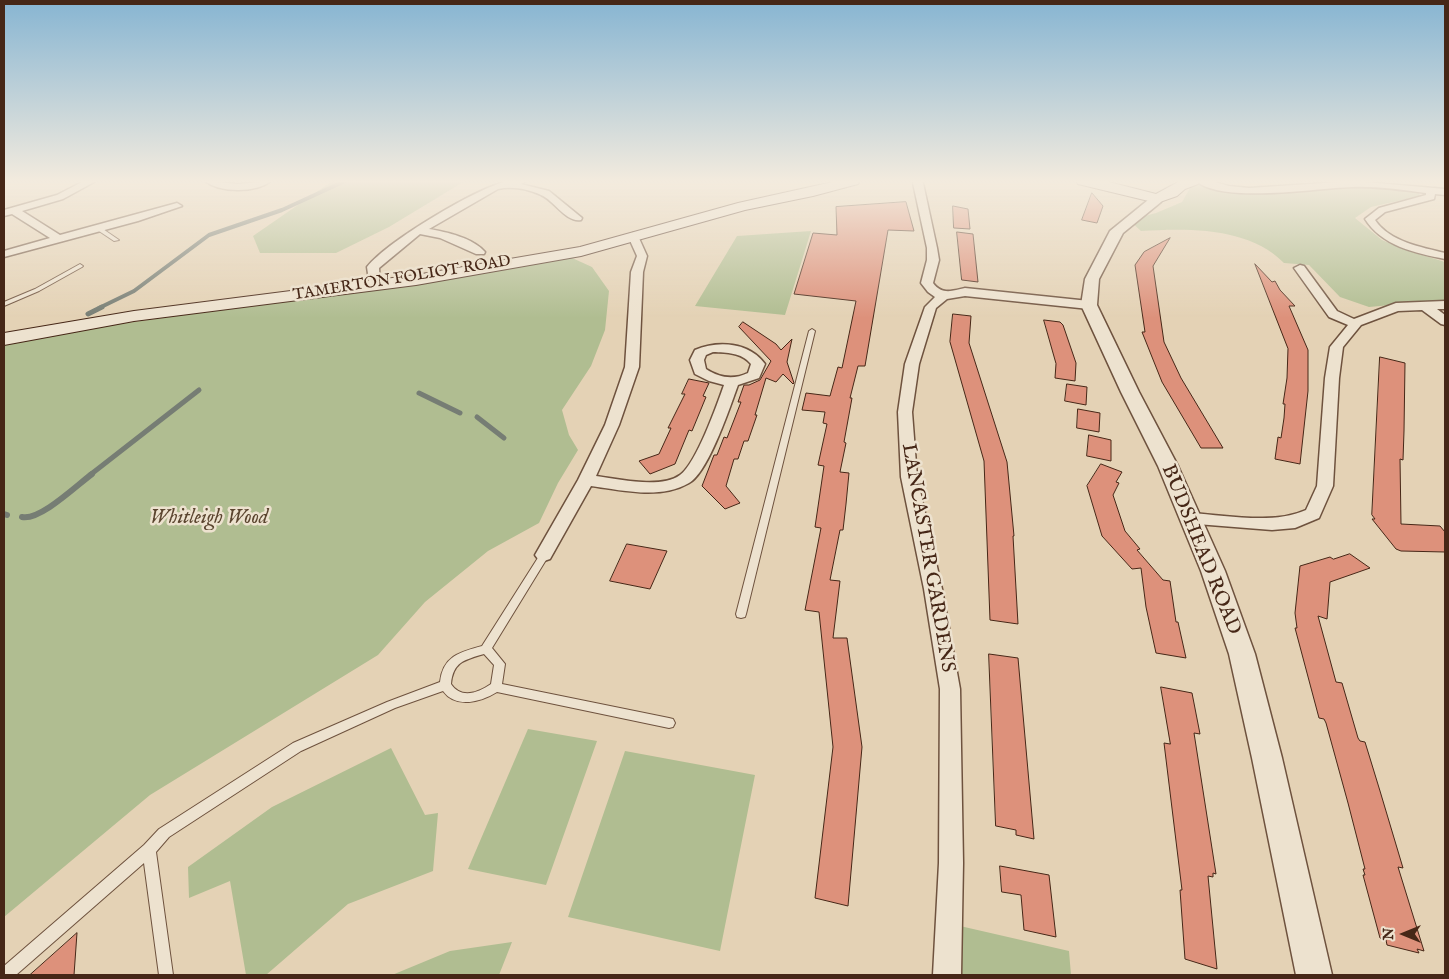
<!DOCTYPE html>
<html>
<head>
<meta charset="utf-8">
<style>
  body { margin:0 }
  #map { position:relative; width:1449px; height:979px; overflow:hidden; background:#e4d2b5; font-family:"IM FELL English",serif }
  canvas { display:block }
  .frame { position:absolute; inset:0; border:5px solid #462717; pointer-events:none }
  .north { position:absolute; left:1379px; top:909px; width:50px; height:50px; -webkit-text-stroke:4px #ede2cf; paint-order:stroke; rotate:270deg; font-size:14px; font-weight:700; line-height:20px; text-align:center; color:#462717 }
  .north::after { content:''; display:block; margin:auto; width:18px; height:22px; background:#462717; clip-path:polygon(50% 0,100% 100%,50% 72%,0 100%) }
</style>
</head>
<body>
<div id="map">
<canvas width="1449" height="979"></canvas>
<div class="frame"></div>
<div class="north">N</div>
</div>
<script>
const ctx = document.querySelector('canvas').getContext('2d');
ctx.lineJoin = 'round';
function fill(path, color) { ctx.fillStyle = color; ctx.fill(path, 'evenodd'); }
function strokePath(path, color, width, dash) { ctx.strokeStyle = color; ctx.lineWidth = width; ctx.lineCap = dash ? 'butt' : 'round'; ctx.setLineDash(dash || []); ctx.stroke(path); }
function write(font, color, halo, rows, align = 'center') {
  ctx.font = font + ' "IM FELL English",serif'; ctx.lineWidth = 5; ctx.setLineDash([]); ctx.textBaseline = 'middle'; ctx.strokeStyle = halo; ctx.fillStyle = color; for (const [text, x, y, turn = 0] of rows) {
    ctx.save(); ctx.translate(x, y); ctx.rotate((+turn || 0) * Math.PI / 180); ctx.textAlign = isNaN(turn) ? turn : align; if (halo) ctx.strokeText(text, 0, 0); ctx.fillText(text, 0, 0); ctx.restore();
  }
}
fill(new Path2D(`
  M347 181H465L389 227 336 253H260L253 236 331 182Z
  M1194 181 1233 191 1361 185 1418 190 1420 196 1371 207 1355 218 1382 240 1406 250 1445 262V300L1369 307 1340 297 1309 265 1284 263C1249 227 1188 228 1141 231L1129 220 1156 213 1182 202Z
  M811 231 785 315 695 306 737 236Z
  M570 257 592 267 609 291 605 330 591 366 562 410 569 435 578 450 558 483 539 523 488 551 425 602 378 655 150 795 4 917V344L55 333 456 277Z
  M528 729 597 741 546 885 468 869Z
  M391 748 425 815 438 813 433 871 348 904 266 975H246L230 881 189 898 188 867 272 807Z
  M625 751 755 775 720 951 568 917Z
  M960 926 1069 951 1071 975H959Z
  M512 942 499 975H392L450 951Z`), '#b0bd91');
strokePath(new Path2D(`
  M99 308 134 291 209 235 282 210 345 181`), '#767d74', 4);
strokePath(new Path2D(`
  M88 314 102 307
  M419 393 460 413
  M477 417 504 438
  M90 475 199 390`), '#767d74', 5);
strokePath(new Path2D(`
  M4 514 7 515
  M22 517C40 521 77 485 92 474`), '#767d74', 6);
const building = new Path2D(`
  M1092 193 1103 206 1097 223 1082 220Z
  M906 202 914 231 888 230 865 366H858L850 398H852L844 442 846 443 840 472 849 473 846 504 843 530H840L830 580 840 581 833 638H847L862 747 848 906 815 898 833 747 819 612 805 610 821 528 815 527 824 466 818 465 827 424 823 423 825 412 802 410 806 393 830 396 838 367 842 368 856 301 794 294 813 233 837 235 836 207Z
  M953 206 968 209 970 229 954 228Z
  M957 232 973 234 978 282 962 280Z
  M1170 238 1153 266 1164 342 1181 378 1223 448H1201L1162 382 1142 332H1145L1135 265 1144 252Z
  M1255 264 1272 282 1275 281 1280 290 1295 306H1289L1308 350V391L1300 464 1275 459 1278 437 1281 438 1284 418 1285 404H1283L1287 378 1288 349Z
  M953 314 971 316 969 343 1007 462 1014 536H1013L1018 624 990 620 984 461 950 342Z
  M1044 320 1060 322 1063 325 1076 363 1075 381 1055 378 1056 364Z
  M743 322 776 344 781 350 792 339 787 362 794 383 793 384 783 374 776 382 766 378 755 415H757L748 441H744L738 459H734L726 486 740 503 725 509 702 486 714 455H717L724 437 727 438 741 402H738L744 385H749L760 380 771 361 739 327Z
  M1380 357 1405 363 1404 431 1403 460 1400 459 1401 524 1440 526 1445 532V552L1401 551 1396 549 1372 519H1375L1372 515Z
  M689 379 709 383 703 396 706 397 692 431 689 430 675 464 650 474 639 461 659 454 671 428H668L685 394H682Z
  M1067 384 1087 387 1086 405 1065 401Z
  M1078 409 1100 413 1099 432 1077 428Z
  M1089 435 1111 440V461L1087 456Z
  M1101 464 1122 472 1116 482 1119 483 1113 495 1125 531 1140 549 1137 550 1163 580 1170 581 1176 622H1178L1186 658 1156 653 1146 607 1141 568 1132 569 1102 536 1087 486Z
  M627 544 667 551 650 589 610 581Z
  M1350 554 1370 568 1330 582 1327 619 1318 616 1336 682 1342 683 1358 738 1360 741 1365 742 1380 791 1403 868 1398 867 1424 951 1417 949 1419 953 1387 945 1386 940 1380 938 1363 875H1365L1363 869H1365L1348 803 1326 723 1324 719 1319 718 1295 628H1297L1295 613 1300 566 1330 557 1333 559Z
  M989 654 1018 658 1034 839 1016 835V830L996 826Z
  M1161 687 1192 693 1200 734 1194 733 1216 874 1213 873V877L1208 876 1217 969 1185 959 1180 890H1182L1164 743 1170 744Z
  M1000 866 1049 875 1056 937 1024 930 1021 895 1002 892Z
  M77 933 74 975H30Z`);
fill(building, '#dd917b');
strokePath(building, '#462717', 1);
const service = new Path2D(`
  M96 227H100L119 240 114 241 96 229Z
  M80 264 83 266 82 267 39 291 4 306V302L35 289Z
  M812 329 815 331 746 614 745 617 741 618 737 617 736 614 809 331Z
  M544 552 547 553 549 555 492 648 505 664 502 684 669 718 673 719 675 723 673 727 669 728 497 692C481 702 456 709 443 691L395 708 301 751 169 837 156 852 173 975H159L144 863 16 975H4V966L144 845 159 829 293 743 387 702 440 682C443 656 460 652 482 646L541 553ZM484 654 494 665 491 684C478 693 461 699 451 684 453 662 464 660 484 654Z`);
const minor = new Path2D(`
  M84 181H96L63 199 22 211 60 235 177 203 182 206 138 221 4 257V251L50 238 12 214 4 216V210L57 195Z
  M205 181 238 184 271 181C256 193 220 193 205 181Z
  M508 181H526L521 184 549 191 582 218 581 220C566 223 554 200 541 195 528 189 512 186 498 189L429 229C447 232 473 238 485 252L484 254H476L440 238 420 234 379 268 380 285 374 288 370 287 367 267C388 241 476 188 508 181Z
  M915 181H921L923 183 937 248 939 260 933 283C942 295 952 291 965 288L1089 301 1095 305 1089 309 965 296 947 299 936 308 919 364 912 412 917 477 942 589 960 689 963 863 961 975H933L939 863 940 689 924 589 901 477 898 412 905 364 925 307 935 297 928 292 921 283 927 260V248L913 183Z
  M1196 181H1211L1229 186 1249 188 1354 181 1445 189V195L1435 194 1434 199 1385 212 1375 220C1390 242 1421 247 1445 253V259C1415 253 1382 246 1365 219L1379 208 1426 195V193C1402 190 1377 186 1352 187 1316 188 1224 204 1196 181Z
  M633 233 638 236 647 256 643 272 639 367 619 425 596 476C618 479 661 489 680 475 696 464 717 405 724 385L709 381 695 374 690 360 695 350C718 340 749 342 765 364L759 378 738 385C730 407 708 473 689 483 660 500 621 490 591 486L550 559 544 561 538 559 535 555 578 480 605 425 625 367 631 272 637 256 628 236ZM713 352C727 353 741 352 751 364L748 373C733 380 720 378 706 369L704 360 706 355Z
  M1300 265 1304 266 1337 311 1354 319 1396 303 1445 301V309H1437L1445 315V325L1441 324 1422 310 1398 311 1361 325 1343 347 1339 378 1333 486 1319 518 1295 528 1272 530 1184 523 1182 519 1184 515 1190 513C1226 515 1273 525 1306 510L1317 486 1325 378 1330 347 1348 325 1329 317 1294 268Z`);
const tertiary = new Path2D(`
  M1157 195 1163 199 1161 202 1123 233 1099 279 1097 305 1139 392 1178 466 1225 571 1255 654 1282 758 1332 975H1296L1252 758 1229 654 1201 571 1158 466 1121 392 1081 305 1085 279 1110 231 1153 196Z`);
const secondary = new Path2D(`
  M837 181H860L858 184 813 196 745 210 581 256 416 285 134 321 4 345V333L134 311 416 275 580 247 738 203Z
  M1076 181H1105L1156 194 1180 181H1200L1198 184 1185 189 1177 196 1157 203 1078 184Z`);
strokePath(service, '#6e523e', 2);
strokePath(minor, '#6e523e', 3);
strokePath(tertiary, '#6e523e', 3);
strokePath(secondary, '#462717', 2);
fill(service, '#ede2cf');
fill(minor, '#ede2cf');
fill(tertiary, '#ede2cf');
fill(secondary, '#ede2cf');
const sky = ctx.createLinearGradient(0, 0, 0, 318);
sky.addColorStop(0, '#87b5d2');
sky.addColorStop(0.57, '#f3ebde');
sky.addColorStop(1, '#f3ebde00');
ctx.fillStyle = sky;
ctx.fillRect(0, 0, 1449, 318);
write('16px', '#462717', '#ede2cf', [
  ["TAMERTON FOLIOT ROAD",402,279,-9]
]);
write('italic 20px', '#5b452f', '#ede2cf', [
  ["Whitleigh Wood",209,519]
]);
write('20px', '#462717', '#ede2cf', [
  ["BUDSHEAD ROAD",1200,550,68],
  ["LANCASTER GARDENS",927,558,80]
]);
</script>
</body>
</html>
